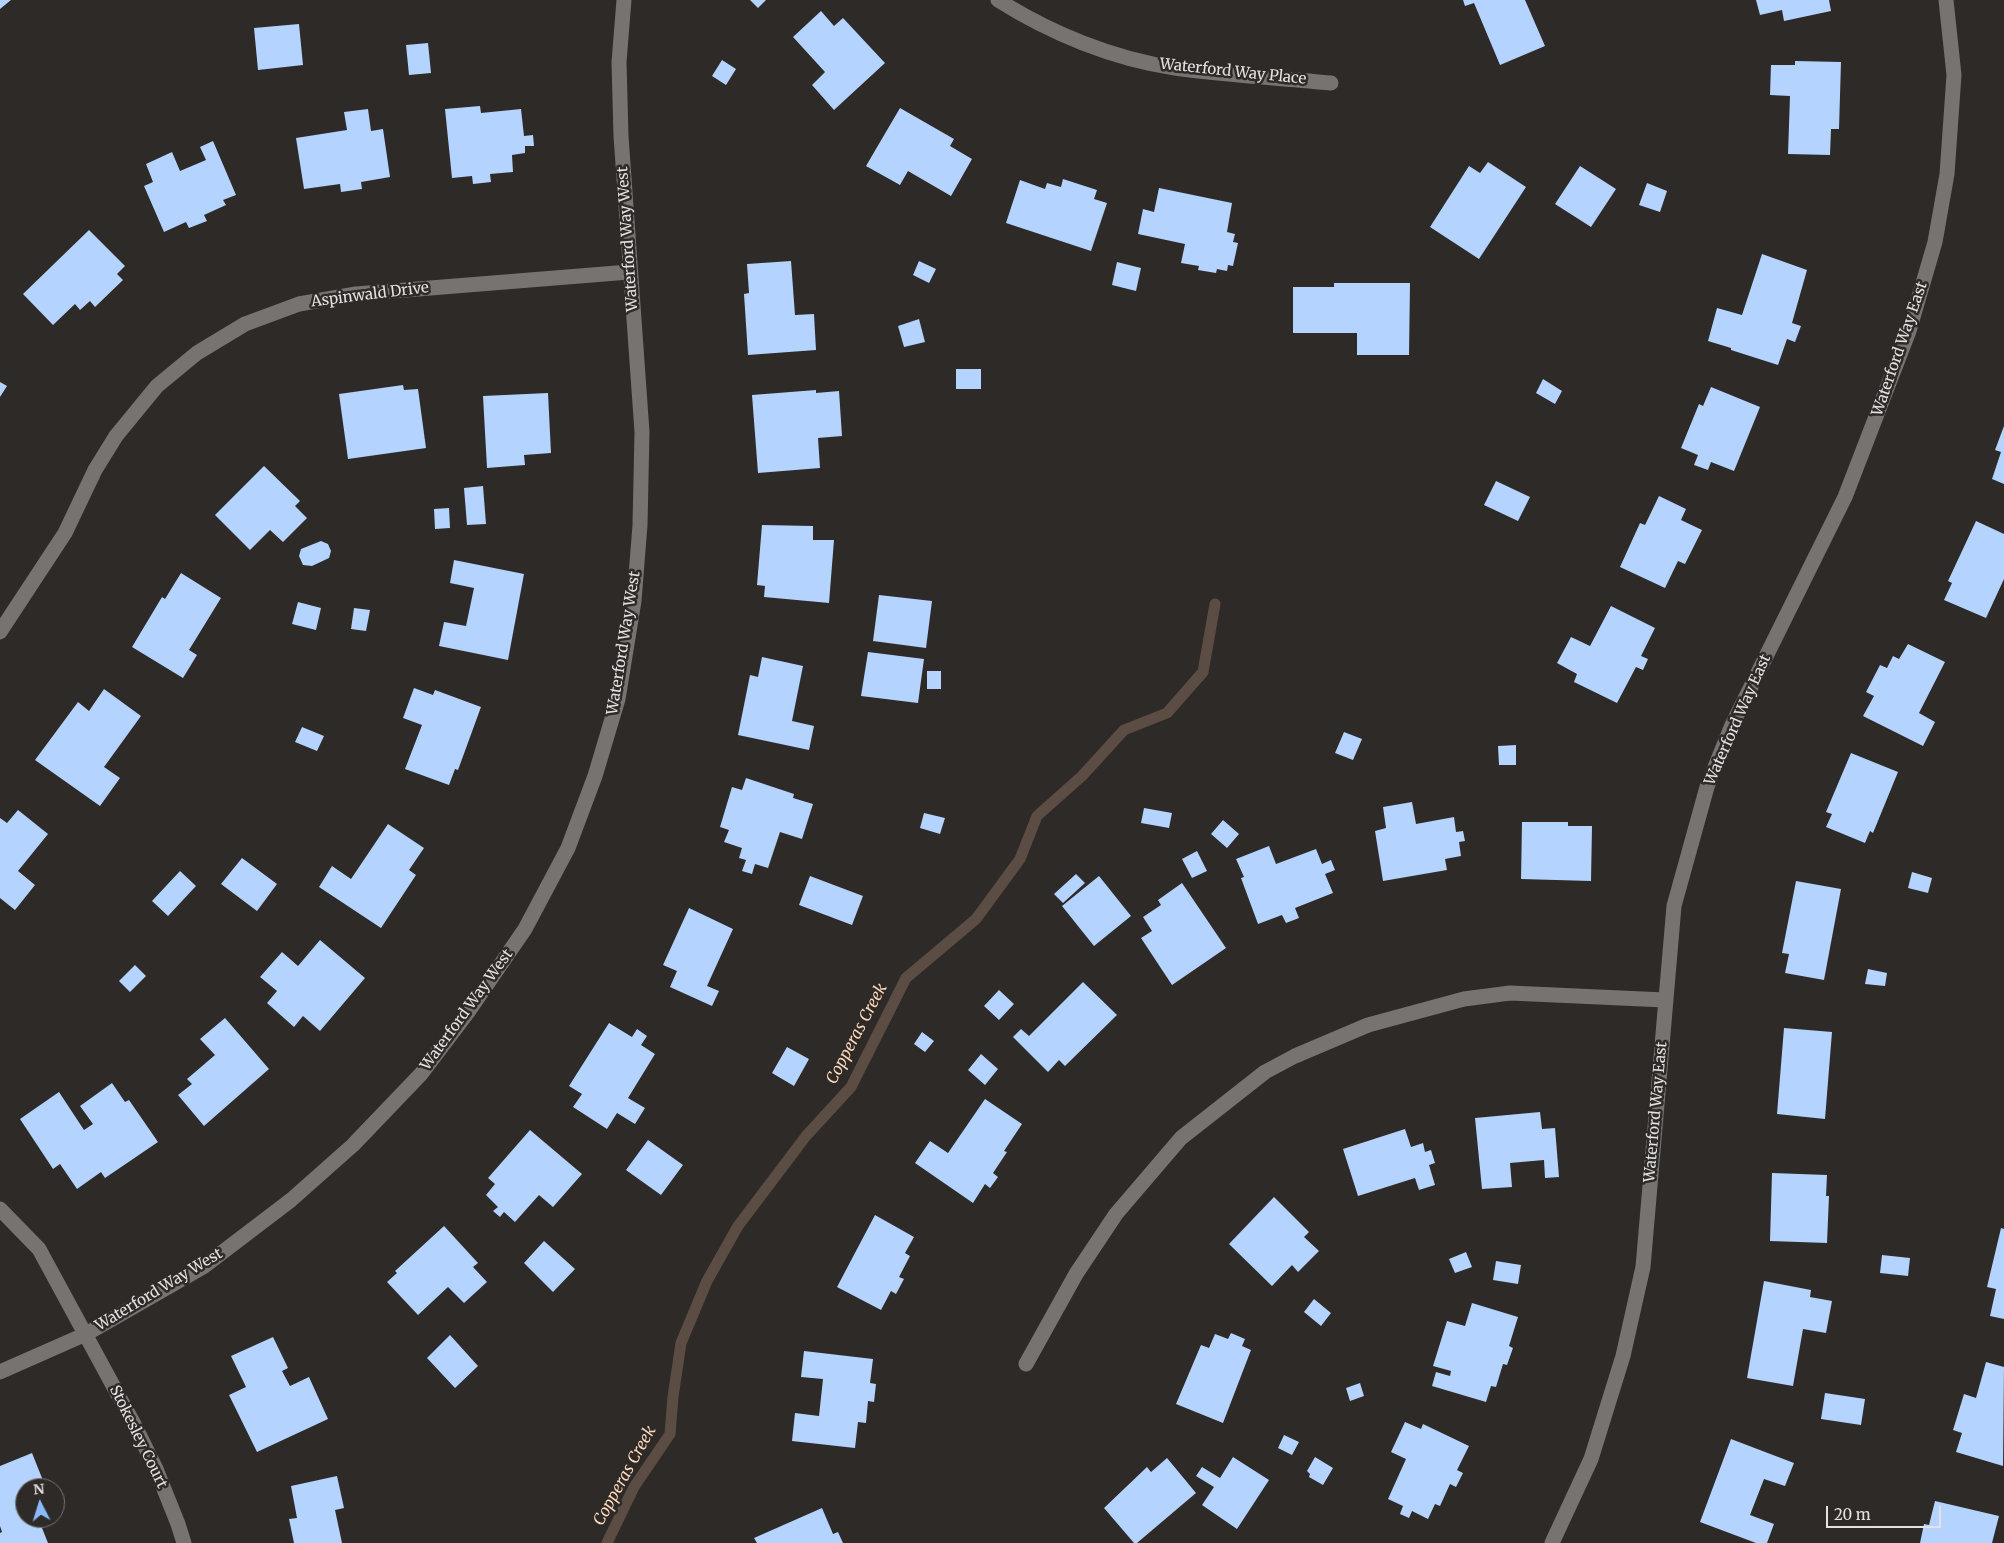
<!DOCTYPE html>
<html>
<head>
<meta charset="utf-8">
<style>
  body { margin:0 }
  #map { position:relative; width:2004px; height:1543px; overflow:hidden; background:#2d2a28; font-family:Merriweather,serif }
  canvas { display:block }
  .north { position:absolute; left:15px; top:1478px; width:50px; height:50px; box-sizing:border-box; background:#2d2a28; border:1px solid #767472; border-radius:50%; rotate:355deg; font-size:14px; font-weight:700; line-height:20px; text-align:center; color:#e4e2e1 }
  .north::after { content:''; display:block; margin:auto; width:18px; height:22px; background:#8bbafc; clip-path:polygon(50% 0,100% 100%,50% 72%,0 100%) }
  .scale { position:absolute; left:1826px; top:1506px; width:115px; height:22px; box-sizing:border-box; border:2px solid #e4e2e1; border-top:0; padding-left:6px; font-size:15px; line-height:18px; white-space:nowrap; color:#e4e2e1; -webkit-text-stroke:4px #2d2a28; paint-order:stroke }
</style>
</head>
<body>
<div id="map">
<canvas width="2004" height="1543"></canvas>
<div class="north">N</div>
<div class="scale">20 m</div>
</div>
<script>
const ctx = document.querySelector('canvas').getContext('2d');
ctx.lineJoin = 'round';
function strokePath(path, color, width, dash) { ctx.strokeStyle = color; ctx.lineWidth = width; ctx.lineCap = dash ? 'butt' : 'round'; ctx.setLineDash(dash || []); ctx.stroke(path); }
function fill(path, color) { ctx.fillStyle = color; ctx.fill(path, 'evenodd'); }
function write(font, color, halo, rows, align = 'center') {
  ctx.font = font + ' Merriweather,serif'; ctx.lineWidth = 5; ctx.setLineDash([]); ctx.textBaseline = 'middle'; ctx.strokeStyle = halo; ctx.fillStyle = color; for (const [text, x, y, turn = 0] of rows) {
    ctx.save(); ctx.translate(x, y); ctx.rotate((+turn || 0) * Math.PI / 180); ctx.textAlign = isNaN(turn) ? turn : align; if (halo) ctx.strokeText(text, 0, 0); ctx.fillText(text, 0, 0); ctx.restore();
  }
}
strokePath(new Path2D(`
  M607 1543 634 1487 670 1434 673 1397 681 1343 707 1281 738 1226 806 1136 851 1087 906 978 976 919 1020 859 1037 816 1082 776 1124 730 1167 713 1203 672 1215 604`), '#5c4d44', 11);
fill(new Path2D(`
  M0 0H11L0 9Z
  M750 0H766L758 8Z
  M1463 0H1525L1545 46 1500 65 1474 3 1465 6Z
  M1756 0H1829L1831 11 1784 21 1782 10 1760 15Z
  M821 11 834 26 843 18 885 63 834 110 812 85 825 72 793 37Z
  M299 24 303 65 258 70 254 28Z
  M428 43 431 73 409 75 406 45Z
  M722 60 736 69 726 85 712 76Z
  M1795 61 1841 62 1839 129H1831L1830 155 1788 154 1790 96 1770 95 1771 65H1795Z
  M480 106 481 113 521 109 524 136 533 135 534 146H525V153L512 155 513 172 490 174 491 182 473 184 472 176 452 178 445 109Z
  M900 108 954 139 950 146 972 159 951 196 908 171 900 185 866 166Z
  M368 109 371 131 383 129 390 177 361 182 362 189 341 192 340 184 304 189 296 138 347 130 344 112Z
  M213 141 236 195 223 200 226 205 204 215 207 221 189 228 186 222 164 232 144 186 153 182 146 164 172 152 180 171 206 160 200 147Z
  M1488 162 1526 187 1479 259 1430 227 1469 166 1480 173Z
  M1580 166 1616 189 1591 227 1555 204Z
  M1063 179 1097 190 1094 199 1107 203 1091 251 1006 223 1020 180 1045 189 1047 183 1061 187Z
  M1647 183 1667 191 1660 212 1639 205Z
  M1159 188 1232 203 1227 232 1235 234 1233 242 1238 243 1233 266 1228 265 1227 271 1217 269 1216 273 1198 270 1199 266 1181 263 1185 244 1138 234 1143 209 1154 212Z
  M89 230 125 266 117 274 123 280 95 307 90 301 80 310 75 304 53 325 23 294Z
  M1762 254 1807 270 1792 323 1801 326 1795 342 1787 339 1778 365 1731 350V348L1708 341 1717 308 1742 315Z
  M791 261 795 315 814 314 816 350 748 355 744 294 749 293 747 264Z
  M919 261 936 269 929 283 913 275Z
  M1117 262 1141 268 1136 291 1112 285Z
  M1334 283H1410L1409 355H1357V333H1293V287H1334Z
  M919 319 925 342 904 347 898 326Z
  M956 369H981V389H956Z
  M1543 379 1562 391 1555 404 1536 393Z
  M0 382 7 386 0 397Z
  M403 385 404 390 418 389 426 448 348 459 339 394Z
  M1711 387 1760 407 1734 471 1711 462 1708 470 1694 465 1698 455 1681 448 1699 404 1703 406Z
  M816 390V393L839 391 842 436 818 438 820 468 758 473 752 395Z
  M548 393 551 453 524 455 525 465 487 468 483 396Z
  M2004 426V484L1992 479 2001 452 1995 450Z
  M264 466 300 501 295 506 307 518 283 542 270 530 250 550 215 515Z
  M1496 481 1530 497 1518 521 1484 505Z
  M483 486 486 524 467 525 464 488Z
  M1659 496 1686 509 1681 520 1702 530 1685 564 1678 561 1665 588 1620 567 1640 523 1645 525Z
  M449 508 450 528 435 529 434 509Z
  M1976 521 2004 534V579L1986 618 1944 600 1952 583 1948 581Z
  M762 525 813 526V540H834L829 603 764 597 765 586 757 585Z
  M321 541 328 544 331 551 329 558 312 566 303 565 299 556 301 549Z
  M454 560 524 574 508 660 439 646 444 622 466 626 474 588 450 583Z
  M181 573 221 598 189 650 197 655 183 678 132 647 162 597 165 599Z
  M879 595 932 601 926 648 873 641Z
  M298 602 321 608 316 630 292 624Z
  M1611 606 1655 628 1641 656 1648 659 1643 670 1636 667 1617 703 1574 682 1577 674 1557 663 1571 637 1590 646Z
  M354 608 370 610 366 631 351 629Z
  M1908 644 1945 662 1919 713 1935 722 1923 746 1863 716 1874 696 1866 692 1880 665 1887 668 1893 656 1899 659Z
  M868 652 924 659 918 703 861 696Z
  M762 657 803 666 792 721 814 726 809 750 738 735 750 675 758 677Z
  M927 671H941V689H927Z
  M414 688 433 695 435 690 481 707 458 770 455 769 449 785 405 769 422 725 403 718Z
  M104 689 141 716 104 767 120 778 100 806 35 760 78 702 89 711Z
  M302 727 324 736 317 751 295 742Z
  M1344 732 1362 739 1353 760 1335 753Z
  M1516 745V765H1499L1498 746Z
  M1851 753 1898 772 1873 833 1870 831 1865 843 1826 827 1832 814 1826 812Z
  M746 778 794 794 793 798 813 804 802 839 780 832 768 868 755 864 752 874 742 871 746 860 739 858 742 848 724 842 729 830 720 827 732 787 742 790Z
  M1412 802 1416 824 1454 817 1456 832 1463 831 1465 841 1459 842 1461 856 1445 859 1447 870 1383 881 1375 831 1386 828 1383 807Z
  M1144 808 1172 813 1169 828 1141 823Z
  M18 810 48 834 18 871 35 885 15 910 0 898V818L7 823Z
  M924 813 945 818 940 834 920 828Z
  M1223 820 1239 834 1227 848 1211 834Z
  M1522 822H1568V826H1592L1591 881 1521 879Z
  M388 824 424 848 409 870 416 875 381 928 319 887 332 866 351 879Z
  M1269 846 1276 864 1316 849 1322 864 1331 860 1335 870 1325 874 1333 893 1295 908 1299 918 1286 923 1282 915 1258 924 1241 878 1244 877 1236 859Z
  M1197 851 1207 871 1192 878 1182 859Z
  M242 858 277 884 257 911 221 884Z
  M180 871 196 886 168 916 152 901Z
  M1912 872 1932 878 1928 893 1908 888Z
  M1076 874 1085 883 1063 903 1054 894Z
  M810 876 863 896 852 925 799 905Z
  M1099 876 1131 916 1094 946 1062 906Z
  M1796 881 1841 889 1824 980 1785 973 1789 954 1782 953Z
  M1182 883 1226 948 1172 985 1141 938 1152 931 1143 917 1161 905 1158 900Z
  M689 908 733 929 707 986 719 991 712 1006 670 987 677 971 663 965Z
  M320 940 365 978 320 1031 303 1016 294 1027 267 1003 277 991 260 977 282 952 298 966Z
  M135 965 146 976 130 992 119 981Z
  M1868 969 1887 973 1885 986 1865 984Z
  M1083 982 1117 1015 1065 1066 1059 1060 1048 1072 1013 1037 1021 1029 1029 1036Z
  M999 990 1014 1004 999 1020 984 1006Z
  M225 1018 269 1069 204 1126 178 1095 192 1084 187 1079 215 1055 200 1039Z
  M609 1023 632 1037 637 1029 647 1036 641 1045 655 1054 628 1098 645 1108 635 1124 617 1113 607 1129 573 1107 582 1094 569 1086Z
  M1784 1028 1832 1032 1825 1119 1777 1114Z
  M922 1032 934 1041 925 1052 914 1044Z
  M787 1047 809 1059 794 1086 772 1073Z
  M981 1054 998 1069 985 1085 968 1070Z
  M112 1083 125 1102 129 1100 158 1142 105 1178 101 1172 77 1189 60 1164 53 1169 20 1119 59 1092 84 1130 93 1124 80 1106Z
  M985 1099 1022 1124 1004 1151 1007 1152 993 1173 998 1177 990 1188 985 1184 973 1203 915 1163 930 1141 948 1153Z
  M1540 1112 1542 1129 1555 1128 1559 1177 1545 1178 1544 1160 1510 1163 1512 1187 1482 1189 1475 1118Z
  M1405 1129 1411 1147 1423 1143 1425 1152 1431 1150 1435 1163 1429 1165 1435 1185 1419 1190 1415 1178 1358 1196 1343 1149Z
  M530 1130 582 1174 553 1207 539 1195 515 1222 504 1212 500 1217 493 1211 498 1207 486 1195 495 1184 488 1178Z
  M648 1140 683 1165 661 1195 626 1170Z
  M1772 1173 1827 1175 1826 1196H1829L1827 1243 1770 1241Z
  M1274 1197 1309 1232 1304 1237 1319 1251 1298 1272 1292 1265 1272 1286 1229 1244Z
  M875 1215 914 1237 905 1253 910 1256 899 1277 904 1279 896 1294 891 1291 881 1310 837 1287Z
  M444 1226 478 1263 473 1267 487 1282 464 1303 448 1287 418 1315 387 1282 397 1273 395 1271Z
  M2001 1228 2004 1229V1319L1990 1316 1996 1289 1987 1287Z
  M544 1241 575 1269 553 1292 524 1263Z
  M1466 1252 1472 1267 1455 1273 1449 1259Z
  M1882 1255 1910 1258 1908 1276 1880 1273Z
  M1496 1261 1521 1265 1518 1284 1493 1280Z
  M1764 1281 1811 1290 1810 1297 1832 1301 1826 1333 1803 1329 1793 1386 1747 1378Z
  M1314 1299 1331 1313 1321 1326 1304 1312Z
  M1472 1303 1518 1317 1509 1346 1513 1348 1507 1365 1503 1364 1496 1387 1491 1386 1486 1402 1432 1386 1436 1372 1450 1376 1451 1371 1433 1366 1447 1321 1465 1326Z
  M1231 1333 1245 1339 1242 1346 1251 1350 1223 1423 1176 1404 1201 1345 1209 1348 1215 1334 1228 1339Z
  M450 1335 478 1366 455 1388 427 1358Z
  M273 1337 288 1368 282 1371 290 1386 309 1377 328 1419 257 1452 229 1395 246 1387 231 1356Z
  M804 1351 873 1359 870 1383 876 1384 874 1402 868 1401 866 1423 858 1422 855 1448 792 1441 795 1413 819 1416 823 1379 801 1377Z
  M1986 1362 2004 1367 2003 1466 1956 1452 1962 1433 1953 1430 1964 1394 1976 1398Z
  M1360 1383 1364 1396 1350 1401 1346 1388Z
  M1825 1393 1865 1399 1861 1425 1821 1419Z
  M1405 1422 1421 1429 1423 1424 1469 1446 1457 1470 1463 1473 1456 1487 1450 1484 1440 1506 1435 1504 1428 1519 1412 1511 1409 1518 1400 1514 1403 1506 1388 1499 1406 1459 1391 1452Z
  M1284 1435 1299 1442 1292 1455 1278 1448Z
  M1731 1439 1794 1463 1785 1486 1764 1479 1750 1515 1774 1524 1767 1543H1756L1700 1522Z
  M32 1453 46 1488H25V1518H52L40 1523 48 1543H0V1533L2 1532 0 1526V1466Z
  M1233 1457 1269 1480 1237 1529 1202 1505 1214 1487 1196 1476 1202 1467 1220 1478Z
  M1315 1457 1333 1468 1323 1485 1309 1477 1310 1474 1307 1471Z
  M1167 1458 1196 1493 1137 1543H1134L1104 1508 1147 1467 1151 1472Z
  M337 1476 344 1508 335 1510 342 1543H294L289 1519 297 1518 291 1486Z
  M1935 1501 1999 1516 1992 1543H1920L1924 1524 1929 1525Z
  M822 1508 833 1534 838 1532 843 1543H757L754 1538Z`), '#b4d3fe');
strokePath(new Path2D(`
  M998 0C1050 33 1113 59 1175 68 1226 75 1279 78 1331 83
  M0 632 65 533 95 470 116 436 157 386 197 353 245 324 299 304 356 294 629 272
  M0 1209 39 1249 135 1426 156 1469 178 1524 184 1543
  M1026 1364 1076 1274 1116 1214 1181 1138 1265 1072 1295 1056 1368 1025 1464 999 1510 993 1665 1000
  M0 1372 86 1334 203 1267 291 1200 353 1145 421 1074 468 1012 525 929 568 848 595 776 618 699 634 601 640 525 642 432 621 136 619 62 624 0
  M1552 1543 1591 1459 1623 1356 1643 1267 1674 906 1707 787 1732 725 1845 497 1909 331 1935 242 1947 174 1954 75 1946 0`), '#777370', 15);
write('15px', '#e4e2e1', '#2d2a28', [
  ["Waterford Way Place",1233,72,6],
  ["Waterford Way West",628,239,-94],
  ["Aspinwald Drive",370,295,-7],
  ["Waterford Way East",1900,349,-71],
  ["Waterford Way West",624,643,-81],
  ["Waterford Way East",1738,720,-66],
  ["Waterford Way West",467,1010,-54],
  ["Waterford Way East",1656,1112,-85],
  ["Waterford Way West",159,1290,-31],
  ["Stokesley Court",138,1437,64]
]);
write('italic 16px', '#fdd8ba', '#2d2a28', [
  ["Copperas Creek",857,1034,-62],
  ["Copperas Creek",625,1476,-61]
]);
</script>
</body>
</html>
